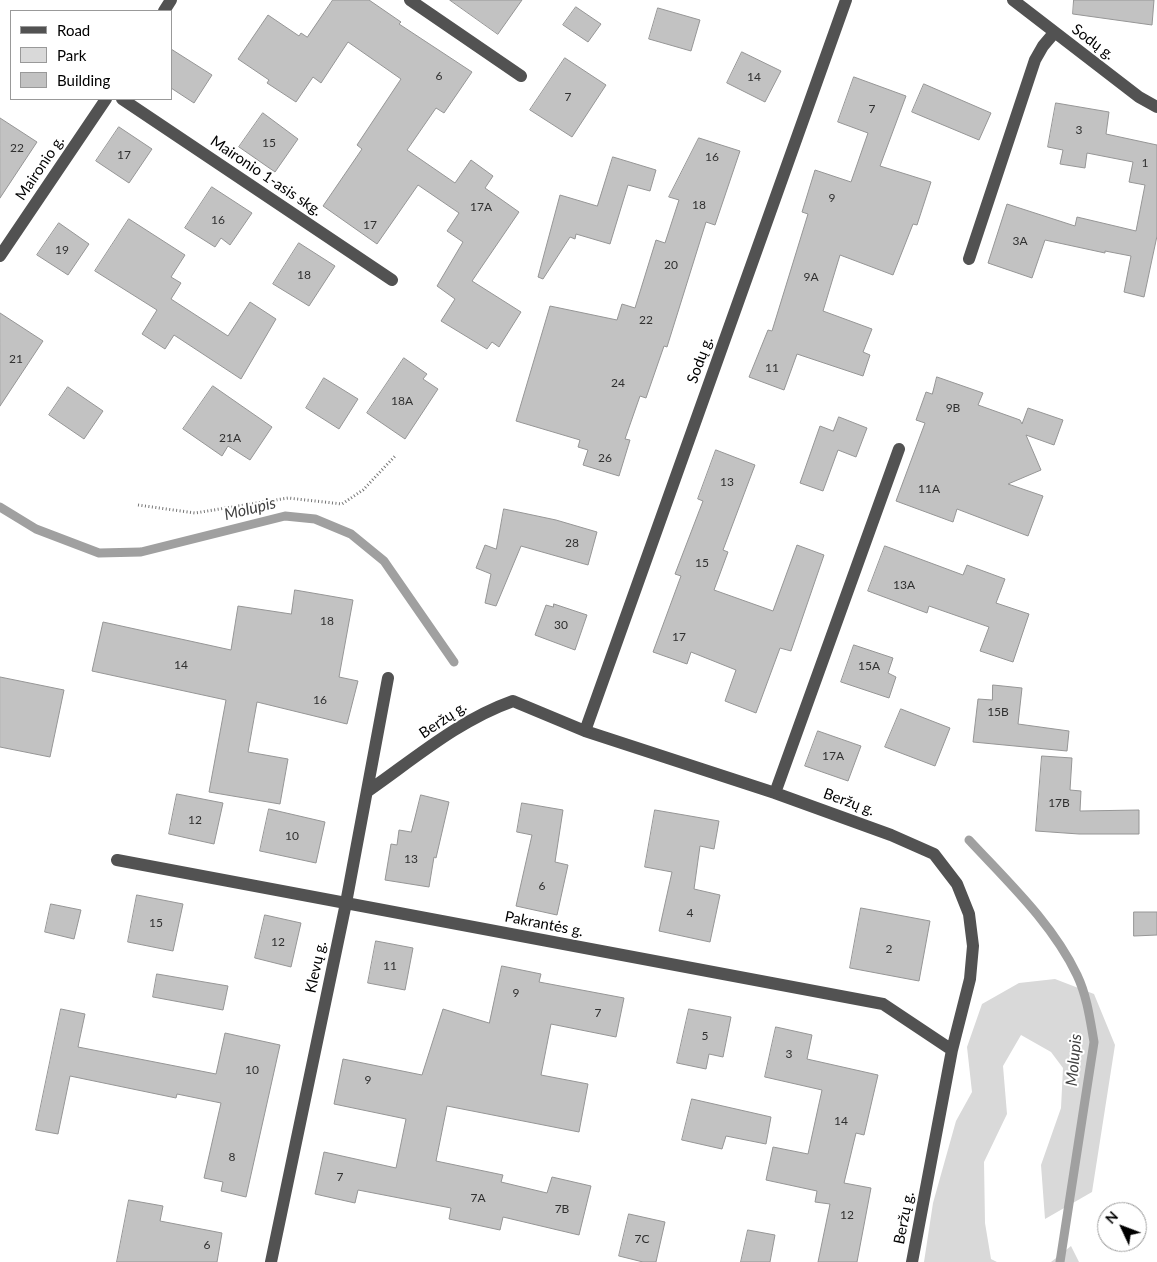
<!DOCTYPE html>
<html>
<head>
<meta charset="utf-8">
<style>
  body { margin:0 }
  #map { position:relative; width:1157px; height:1262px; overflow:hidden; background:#fff; font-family:Lato,sans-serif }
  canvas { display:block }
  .legend { position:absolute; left:10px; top:10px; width:162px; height:90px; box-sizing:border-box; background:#fff; border:1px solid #999; margin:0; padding:6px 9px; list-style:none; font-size:15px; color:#000 }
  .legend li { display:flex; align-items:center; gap:10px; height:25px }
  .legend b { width:25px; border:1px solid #999 }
  .north { position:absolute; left:1097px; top:1202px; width:50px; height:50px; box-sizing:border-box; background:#fff; border:1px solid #999; border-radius:50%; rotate:313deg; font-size:14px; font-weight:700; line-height:20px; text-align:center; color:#000 }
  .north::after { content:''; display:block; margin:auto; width:18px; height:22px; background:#000; clip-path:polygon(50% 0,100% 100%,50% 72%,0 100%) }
</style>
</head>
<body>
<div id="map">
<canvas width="1157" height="1262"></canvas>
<ul class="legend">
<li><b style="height:6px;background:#525252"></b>Road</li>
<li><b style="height:14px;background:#d9d9d9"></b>Park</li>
<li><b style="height:14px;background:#c2c2c2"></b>Building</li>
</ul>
<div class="north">N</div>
</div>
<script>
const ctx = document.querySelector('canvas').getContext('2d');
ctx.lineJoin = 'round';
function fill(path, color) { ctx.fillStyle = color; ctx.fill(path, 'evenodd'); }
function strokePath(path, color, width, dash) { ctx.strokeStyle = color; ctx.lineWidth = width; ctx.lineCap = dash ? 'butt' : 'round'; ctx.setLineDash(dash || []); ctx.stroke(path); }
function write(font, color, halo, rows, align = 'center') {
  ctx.font = font + ' Lato,sans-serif'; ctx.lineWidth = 4; ctx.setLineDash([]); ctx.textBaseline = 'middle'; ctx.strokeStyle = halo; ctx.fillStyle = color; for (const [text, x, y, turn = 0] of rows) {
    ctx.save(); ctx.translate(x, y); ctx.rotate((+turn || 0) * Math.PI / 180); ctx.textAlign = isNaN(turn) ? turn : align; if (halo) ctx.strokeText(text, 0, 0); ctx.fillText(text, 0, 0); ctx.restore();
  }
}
fill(new Path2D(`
  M1055 979 1094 994 1115 1045 1092 1192 1045 1219 1041 1165 1061 1108 1063 1068 1051 1052 1021 1035 1003 1066 1007 1114 984 1162 985 1223 991 1259 997 1262H924L933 1203 956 1121 972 1092 967 1047 982 1004 1019 983Z
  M1071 1246 1079 1262H1051Z`), '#d9d9d9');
strokePath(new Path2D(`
  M0 507 36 529 99 553 141 552 285 516 315 519 351 534 384 561 454 662
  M969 840C1008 882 1052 923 1077 975 1087 996 1090 1019 1094 1042L1060 1262`), '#a0a0a0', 9);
const building = new Path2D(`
  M333 0H369L401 22 399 24 472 72 444 113 436 108 407 150 455 183 471 160 493 176 485 188 519 212 472 281 521 312 499 347 492 342 487 349 441 321 455 299 437 286 463 242 447 231 459 213 418 185 377 244 323 206 362 149 357 145 401 79 348 42 321 83 313 77 296 102 267 83 269 80 238 59 268 15 299 36 301 33 307 37Z
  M450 0H522L498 34Z
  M1074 0H1154L1152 25 1073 14Z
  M576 7 601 24 588 42 563 25Z
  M658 8 700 20 691 51 649 39Z
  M171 49 212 75 194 103 171 88Z
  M742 52 781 71 765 102 727 83Z
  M565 58 606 85 572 137 530 110Z
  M854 77 906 96 880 166 931 182 917 225 913 224 893 275 840 255 823 311 872 329 863 352 870 355 863 376 797 354 784 390 749 377 768 330 772 331 808 214 802 212 815 170 851 182 868 133 838 122Z
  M924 84 991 113 979 140 912 112Z
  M1056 103 1109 112 1106 134 1157 145V236L1144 297 1124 292 1131 256 1105 251V253L1045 240 1032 278 988 263 1007 204 1075 226 1077 217 1136 231 1145 185 1129 182 1133 162 1087 153 1085 168 1060 164 1063 150 1048 147Z
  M263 113 298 139 275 172 239 147Z
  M0 118 37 142 0 198Z
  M119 127 152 149 129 183 96 161Z
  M699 138 740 151 715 225 706 222 667 347 664 346 646 398 640 396 625 439 630 440 619 476 583 465 588 450 578 447 580 440 516 421 550 306 617 320 622 304 635 308 656 240 665 243 679 200 669 197Z
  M613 157 656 170 650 191 628 185 610 244 576 234 575 239 570 237 543 279 538 277 560 195 597 206Z
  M212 187 252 213 230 245 221 238 215 247 185 228Z
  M129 219 185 255 171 277 181 283 171 299 228 336 250 302 276 319 241 379 174 335 165 349 142 334 157 310 95 271Z
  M59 223 89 244 68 275 37 255Z
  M299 243 335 266 309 306 273 284Z
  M0 313 43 341 0 406Z
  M404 358 427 374 423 379 438 389 405 439 367 413Z
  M937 377 983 393 978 405 1020 420 1022 424 1028 408 1063 420 1054 445 1026 435 1041 470 1008 484 1043 496 1028 536 957 509 953 522 896 501 925 423 916 420 926 392 932 394Z
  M324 378 358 399 339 429 306 408Z
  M213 386 272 427 250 460 228 446 222 456 183 429Z
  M68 387 103 411 84 439 49 415Z
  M839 417 867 428 856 457 838 450 823 491 800 483 820 426 833 431Z
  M716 450 755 465 723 550 728 552 714 590 773 611 797 545 824 555 791 651 780 648 756 713 725 701 736 670 691 652 687 664 653 652 681 576 675 574 703 501 698 499Z
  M504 509 556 520 597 532 588 565 521 546 496 606 485 603 491 574 476 568 485 545 496 549Z
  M885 546 963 575 967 565 1005 579 996 603 1029 614 1013 662 980 651 989 627 929 606 927 613 868 591Z
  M295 590 353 600 339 677 358 681 347 724 257 702 248 752 288 759 280 804 209 792 226 700 92 671 103 622 231 650 238 606 291 614Z
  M554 604 587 615 575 650 535 635 546 605 553 607Z
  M854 645 893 658 888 673 896 677 889 698 841 682Z
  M0 677 64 690 50 757 0 747Z
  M993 685 1022 688 1018 724 1069 731 1067 751 973 742 978 699 992 700Z
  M901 709 950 728 935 766 885 747Z
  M818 731 861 746 848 781 805 766Z
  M1042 756 1072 758 1070 790 1081 791 1080 811 1139 810V834H1079L1036 831Z
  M177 794 223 803 214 844 169 834Z
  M421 795 449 802 436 858 434 857 429 887 385 880 391 844 397 845 399 830 411 832Z
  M522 803 563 810 555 862 568 865 557 915 516 906 532 835 517 832Z
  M269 809 325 822 316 863 260 851Z
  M655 810 719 821 714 849 700 846 694 889 720 895 710 942 659 931 672 872 645 867Z
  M137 895 183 904 173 951 128 942Z
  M51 904 81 910 74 939 45 932Z
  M861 908 930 921 919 981 850 968Z
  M1134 912H1157V935L1134 936Z
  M265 915 301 923 291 967 255 958Z
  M376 941 413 948 405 990 368 983Z
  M502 966 541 974 539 982 624 998 616 1037 551 1024 541 1075 588 1084 579 1132 447 1106 436 1161 503 1175 501 1182 547 1193 552 1177 591 1186 579 1235 503 1217 500 1230 449 1219 451 1208 358 1190 355 1203 315 1194 324 1152 396 1168 406 1119 334 1104 343 1059 422 1075 443 1009 489 1023Z
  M157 974 228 986 223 1010 153 997Z
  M61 1009 85 1014 78 1047 216 1074 225 1033 280 1045 246 1197 221 1191 223 1182 204 1178 221 1103 177 1094 176 1098 70 1076 58 1134 36 1130Z
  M689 1009 731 1017 723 1057 709 1054 706 1069 677 1063Z
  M776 1027 812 1035 807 1059 878 1075 864 1135 856 1133 844 1183 871 1188 857 1262H818L830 1204 815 1202 817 1191 766 1180 773 1147 808 1154 822 1090 765 1077Z
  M692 1099 771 1117 766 1144 726 1136 722 1149 682 1140Z
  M129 1200 163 1206 160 1221 222 1233 217 1262H117Z
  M629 1214 665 1222 656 1262H643L619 1256Z
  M748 1230 775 1235 770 1262H741Z`);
fill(building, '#c2c2c2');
strokePath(building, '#969696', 1);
strokePath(new Path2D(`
  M138 505 195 513 288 498 342 504 363 490 396 455`), '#747474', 3, [1, 2.5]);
strokePath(new Path2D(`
  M410 0 521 76
  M1013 0 1139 97 1157 107
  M164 11 171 0
  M122 99 392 280
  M0 256 106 99
  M969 259 1035 60 1043 46 1054 33
  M585 731 846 0
  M368 791C414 759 459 720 513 701L585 731 775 793 891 835 934 854 957 884 969 914 973 946 970 979 952 1050 912 1262
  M775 793 899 449
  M117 860 883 1004 952 1050
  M271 1262 346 903 388 678`), '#525252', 12);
write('12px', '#303030', null, [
  ["6",439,76],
  ["14",754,77],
  ["7",568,97],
  ["7",872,109],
  ["3",1079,130],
  ["15",269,143],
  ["22",17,148],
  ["17",124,155],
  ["16",712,157],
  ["1",1145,163],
  ["9",832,198],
  ["18",699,205],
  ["17A",481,207],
  ["16",218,220],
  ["17",370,225],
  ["3A",1020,241],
  ["19",62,250],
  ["20",671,265],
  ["18",304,275],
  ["9A",811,277],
  ["22",646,320],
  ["21",16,359],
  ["11",772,368],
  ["24",618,383],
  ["18A",402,401],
  ["9B",953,408],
  ["21A",230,438],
  ["26",605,458],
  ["13",727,482],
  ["11A",929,489],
  ["28",572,543],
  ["15",702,563],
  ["13A",904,585],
  ["18",327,621],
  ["30",561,625],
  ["17",679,637],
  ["14",181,665],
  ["15A",869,666],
  ["16",320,700],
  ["15B",998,712],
  ["17A",833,756],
  ["17B",1059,803],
  ["12",195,820],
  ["10",292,836],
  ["13",411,859],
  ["6",542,886],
  ["4",690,913],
  ["15",156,923],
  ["12",278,942],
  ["2",889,949],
  ["11",390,966],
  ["9",516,993],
  ["7",598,1013],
  ["5",705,1036],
  ["3",789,1054],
  ["10",252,1070],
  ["9",368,1080],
  ["14",841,1121],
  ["8",232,1157],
  ["7",340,1177],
  ["7A",478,1198],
  ["7B",562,1209],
  ["12",847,1215],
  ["7C",642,1239],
  ["6",207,1245]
]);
write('15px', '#000', '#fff', [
  ["Sodų g.",1093,42,37],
  ["Maironio g.",40,168,-56],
  ["Maironio 1-asis skg.",266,176,34],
  ["Sodų g.",700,360,-70],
  ["Beržų g.",443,720,-34],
  ["Beržų g.",849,802,20],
  ["Pakrantės g.",544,924,11],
  ["Klevų g.",316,967,-78],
  ["Beržų g.",904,1218,-79]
]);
write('italic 16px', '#414141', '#fff', [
  ["Molupis",250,509,-14],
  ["Molupis",1074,1060,-85]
]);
</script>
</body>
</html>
